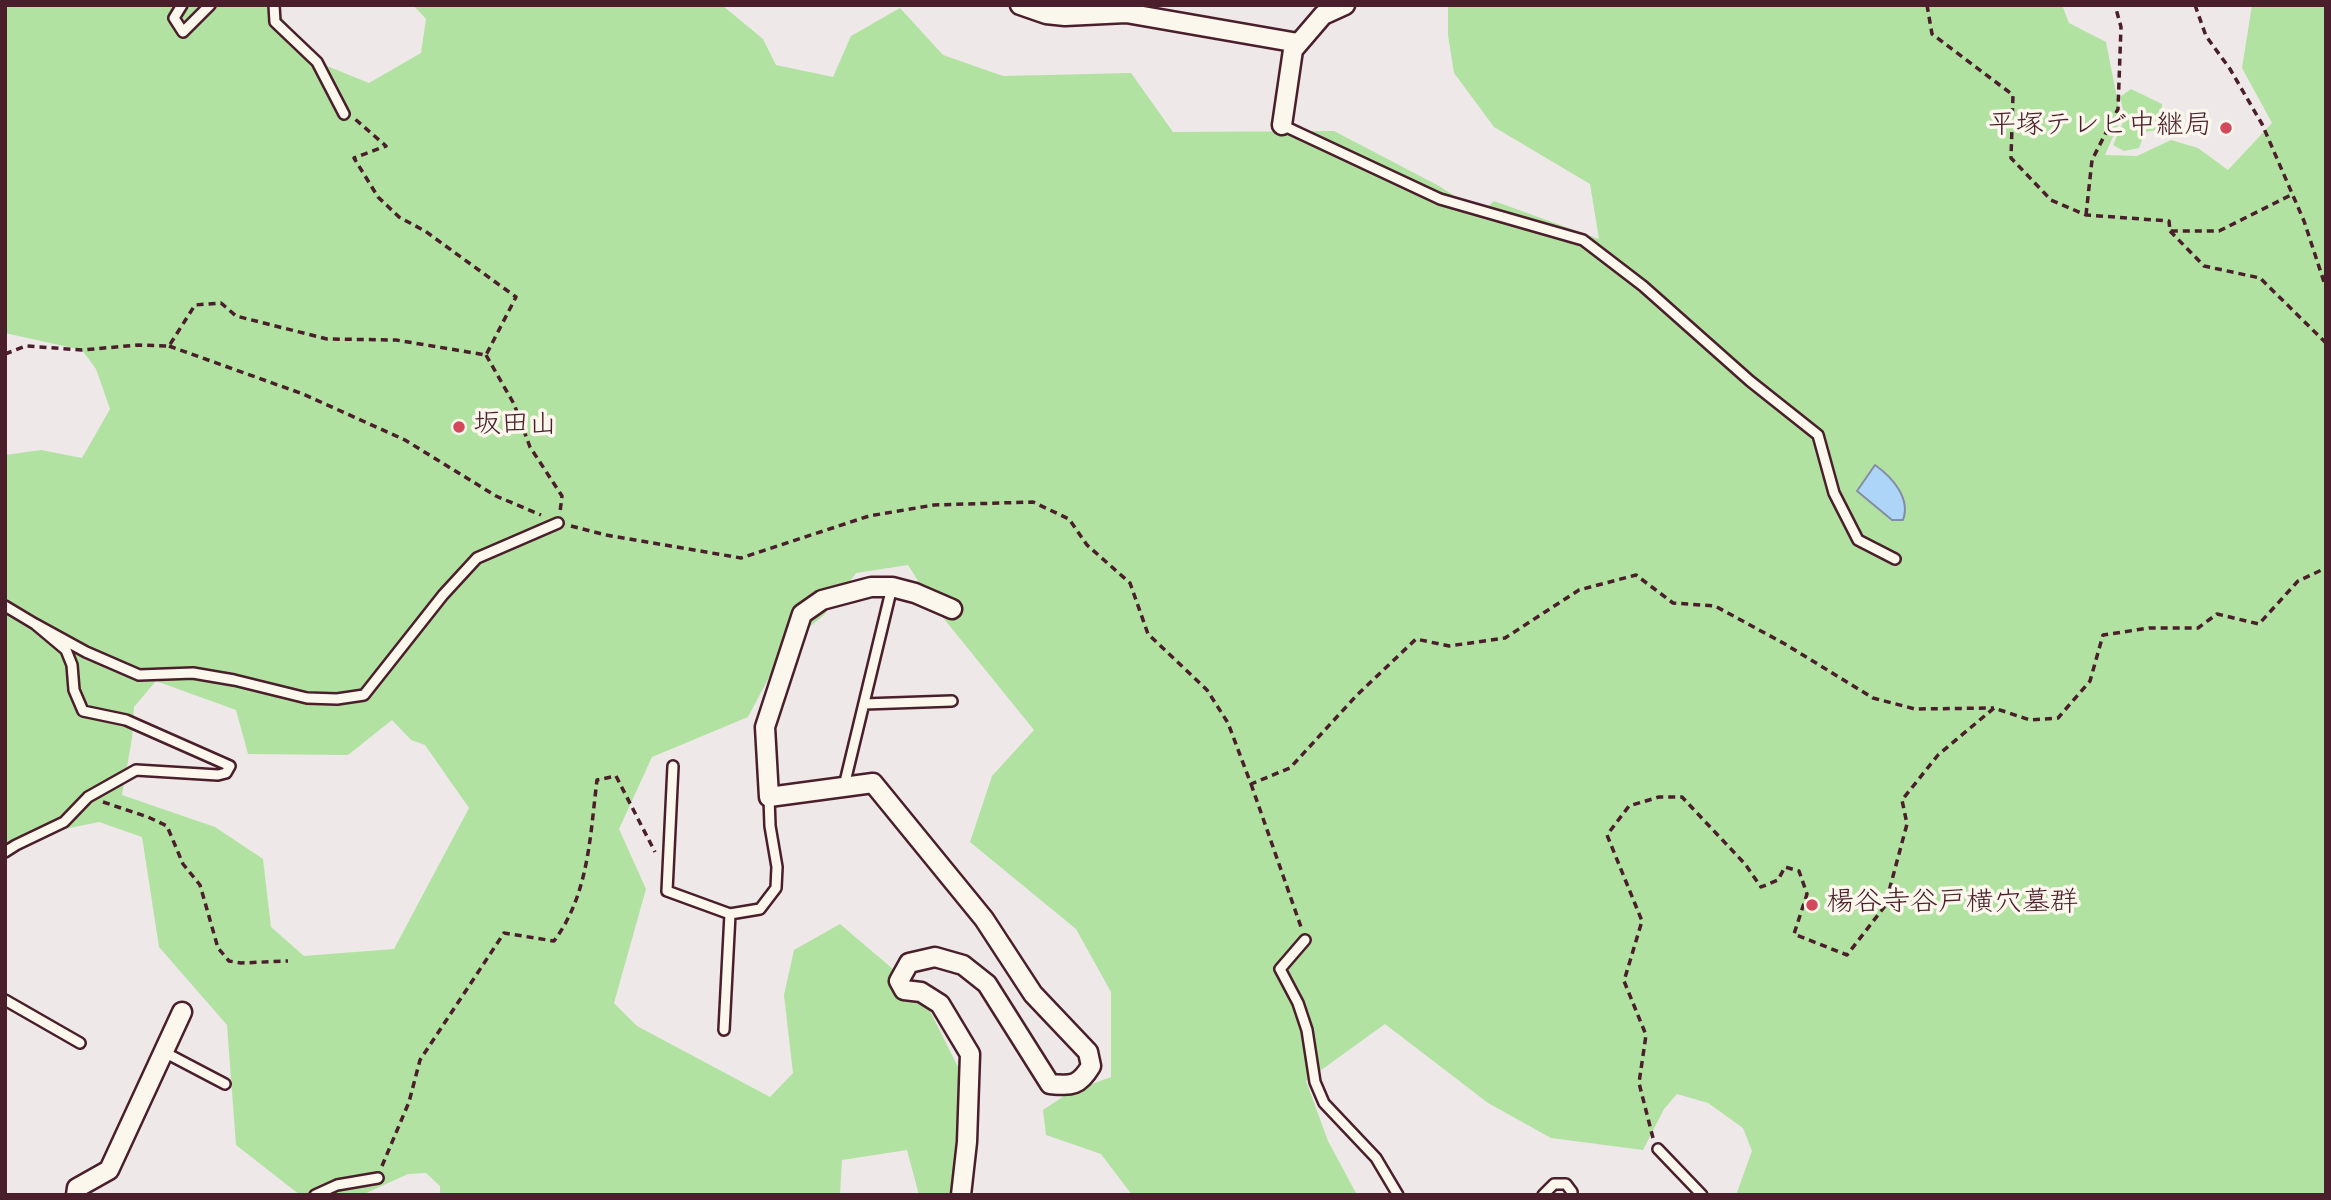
<!DOCTYPE html>
<html>
<head>
<meta charset="utf-8">
<style>
  body { margin:0 }
  #map { position:relative; width:2331px; height:1200px; overflow:hidden; background:#eee8e8; font-family:"Indie Flower",sans-serif }
  canvas { display:block }
  .frame { position:absolute; inset:0; border:7px solid #4a1f2b; pointer-events:none }
</style>
</head>
<body>
<div id="map">
<canvas width="2331" height="1200"></canvas>
<div class="frame"></div>
</div>
<script>
const ctx = document.querySelector('canvas').getContext('2d');
ctx.lineJoin = 'round';
function fill(path, color) { ctx.fillStyle = color; ctx.fill(path, 'evenodd'); }
function strokePath(path, color, width, dash) { ctx.strokeStyle = color; ctx.lineWidth = width; ctx.lineCap = dash ? 'butt' : 'round'; ctx.setLineDash(dash || []); ctx.stroke(path); }
function write(font, color, halo, rows, align = 'center') {
  ctx.font = font + ' "Indie Flower","Klee One",sans-serif'; ctx.lineWidth = 7; ctx.setLineDash([]); ctx.textBaseline = 'middle'; ctx.strokeStyle = halo; ctx.fillStyle = color; for (const [text, x, y, turn = 0] of rows) {
    ctx.save(); ctx.translate(x, y); ctx.rotate((+turn || 0) * Math.PI / 180); ctx.textAlign = isNaN(turn) ? turn : align; if (halo) ctx.strokeText(text, 0, 0); ctx.fillText(text, 0, 0); ctx.restore();
  }
}
fill(new Path2D(`
  M5 5H272L317 62 369 83 421 53 426 19 413 5H722L763 39 776 65 833 77 851 36 900 8 943 55 1003 76 1131 73 1173 132 1334 131 1439 186 1481 213 1494 201 1599 239 1590 184 1494 127 1454 73 1448 35V5H2062L2069 23 2106 42 2121 118 2105 155 2137 156 2171 140 2198 148 2228 170 2272 123 2242 68 2252 5H2326V1195H1736L1752 1151 1743 1128 1708 1103 1677 1094 1664 1109 1643 1150 1551 1138 1488 1103 1385 1024 1306 1081 1328 1141 1357 1195H1132L1101 1154 1046 1135 1043 1110 1070 1092 1111 1077V992L1076 929 970 842 992 776 1034 730 936 609 908 565 856 573 824 615 785 647 748 717 652 757 619 829 646 889 614 1003 637 1026 770 1097 793 1073 784 995 794 950 840 924 921 993 960 1071 966 1124 950 1195H919L907 1150 842 1160 840 1195H440V1186L426 1173 408 1174 362 1195H300L236 1145 227 1025 159 947 142 837 99 822 65 829 5 847V455L41 450 82 458 110 409 96 369 82 350 5 333ZM156 681 236 710 248 754 348 755 392 720 411 740 425 745 469 808 394 949 304 956 271 927 263 859 215 827 122 795 132 738 134 707Z
  M2131 89 2162 104 2161 129 2145 132 2139 148 2124 151 2113 145 2125 118 2120 97Z`), '#b2e2a2');
const water = new Path2D(`
  M1875 465C1892 477 1911 498 1903 520H1892L1857 491Z`);
fill(water, '#acd5f7');
strokePath(water, '#858ca5', 2);
const lane = new Path2D(`
  M182 5 174 18 183 32 210 5
  M274 5 275 22 317 62 344 114
  M1282 125 1440 199 1583 240 1643 286 1750 381 1818 435 1834 493 1858 540 1895 559
  M5 606 35 624 66 650 72 665 74 690 83 711 126 720 230 766 226 773 218 775 136 770 88 797 64 822 16 845 5 852
  M35 624 86 652 139 675 193 673 234 680 307 698 337 699 364 695 443 595 477 558 558 523
  M864 704 952 701
  M673 766 667 891 730 914 760 909 776 888 777 867 770 826 769 797
  M844 786 892 587
  M1305 940 1280 969 1298 1003 1307 1030 1315 1082 1324 1103 1376 1158 1398 1195
  M5 1000 80 1043
  M724 1030 730 914
  M164 1052 225 1084
  M1658 1149 1702 1195
  M315 1195 337 1185 378 1178
  M1543 1195 1554 1184H1566L1572 1192V1195`);
const street = new Path2D(`
  M1020 5 1046 14 1065 16 1126 13 1298 43
  M1282 125 1293 50 1323 15 1345 5
  M952 609 915 593 892 587H871L822 600 802 614 765 727 769 797 873 783 984 919 1033 994 1088 1052 1091 1066C1079 1086 1072 1086 1050 1084L987 984 963 965 935 957 909 963 899 981 904 990 921 992 940 1004 970 1054 967 1142 961 1195
  M76 1195 77 1188 109 1170 182 1012`);
strokePath(lane, '#4a1f2b', 14);
strokePath(street, '#4a1f2b', 23);
strokePath(new Path2D(`
  M1927 5 1932 34 2013 95 2011 158 2051 200 2086 215 2169 221 2170 231H2219L2293 194
  M2195 5 2206 36 2230 69 2262 124 2304 221 2326 288
  M2086 215 2092 160 2118 109 2121 27 2115 5
  M2170 231 2204 266 2260 278 2326 343
  M169 346 303 394 405 440 496 496 541 515
  M5 354 26 346 82 350 138 345 169 346 195 305 221 303 236 316 327 339 396 340 486 355 516 297 425 231 399 217 378 197 354 158 386 146 355 119
  M486 355 514 404 530 447 562 496 560 512
  M571 526 606 535 741 558 869 516 934 505 1033 502 1069 519 1087 545 1130 583 1148 634 1207 690 1228 723 1251 784 1290 768 1357 695 1416 639 1449 646 1505 638 1579 590 1636 575 1673 603 1715 606 1785 644 1873 698 1915 709 1994 708
  M1251 784 1301 927
  M103 802 148 817 167 826 183 864 200 885 218 948 229 961 241 963 288 961
  M1653 1138 1639 1083 1646 1035 1624 981 1642 921 1607 835 1629 806 1659 797H1682L1745 864 1761 887 1778 880 1785 867 1799 871 1807 894 1794 934 1847 955 1885 906 1907 824 1902 800 1938 755 1994 708 2030 720 2058 718 2090 681 2103 635 2149 628H2198L2217 614 2259 624 2298 581 2326 568
  M382 1166 409 1102 420 1060 504 933 554 941C589 894 590 836 597 780L616 776 655 852`), '#4a1f2b', 3.5, [7, 5]);
strokePath(lane, '#fbf7ec', 9);
strokePath(street, '#fbf7ec', 18);
for (const [x, y, r, color] of [
  [2226,128,7,"#d1495b"],
  [459,427,7,"#d1495b"],
  [1812,905,7,"#d1495b"]
]) { const dot = new Path2D(); dot.arc(x, y, r, 0, 2 * Math.PI); ctx.fillStyle = color; ctx.fill(dot); strokePath(dot, '#fbf7ec', 2.5); }
write('28px', '#4a1f2b', '#fbf7ec', [
  ["平塚テレビ中継局",2212,128,"right"],
  ["坂田山",473,427],
  ["楊谷寺谷戸横穴墓群",1826,905]
], 'left');
</script>
</body>
</html>
